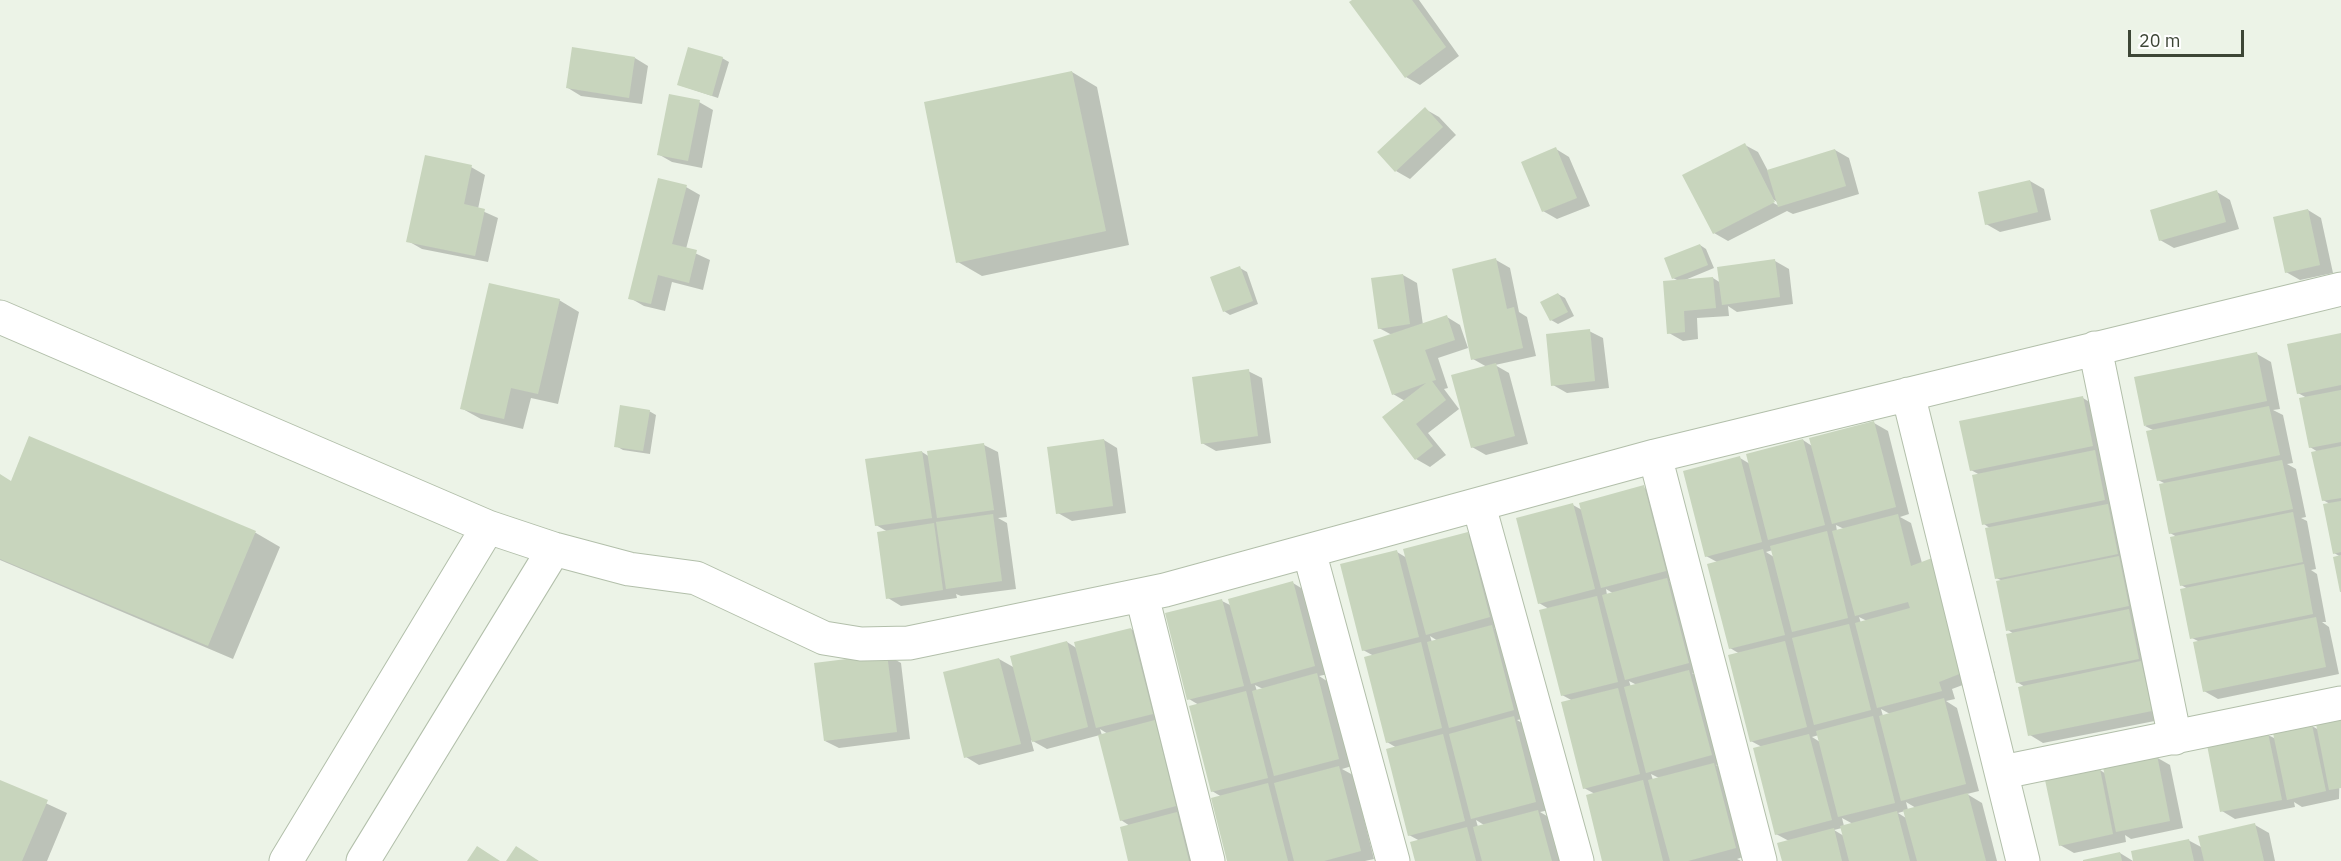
<!DOCTYPE html>
<html>
<head>
<meta charset="utf-8">
<style>
  body { margin:0 }
  #map { position:relative; width:2341px; height:861px; overflow:hidden; background:#ecf3e7; font-family:"IBM Plex Sans",sans-serif }
  canvas { display:block }
  .scale { position:absolute; left:2128px; top:30px; width:116px; height:27px; box-sizing:border-box; border:3px solid #3d4636; border-top:0; padding-left:8px; font-size:18px; line-height:21px; white-space:nowrap; color:#3d4636; -webkit-text-stroke:4px #fff; paint-order:stroke }
</style>
</head>
<body>
<div id="map">
<canvas width="2341" height="861"></canvas>
<div class="scale">20 m</div>
</div>
<script>
const ctx = document.querySelector('canvas').getContext('2d');
ctx.lineJoin = 'round';
function fill(path, color) { ctx.fillStyle = color; ctx.fill(path, 'evenodd'); }
function strokePath(path, color, width, dash) { ctx.strokeStyle = color; ctx.lineWidth = width; ctx.lineCap = dash ? 'butt' : 'round'; ctx.setLineDash(dash || []); ctx.stroke(path); }
fill(new Path2D(`
  M1355 0H1419L1459 56 1420 85 1406 77Z
  M635 58 648 66 642 104 581 96 568 88Z
  M722 58 729 62 718 98 679 85Z
  M1072 72 1097 87 1129 245 982 276 958 262Z
  M699 102 713 110 702 168 672 162 658 154Z
  M1425 109 1439 117 1456 135 1410 179 1396 171Z
  M1745 145 1758 152 1768 171 1835 150 1849 158 1859 194 1793 214 1787 211 1728 241 1714 233ZM1769 197 1779 203V206L1768 200Z
  M1556 149 1569 157 1590 206 1557 219 1543 211Z
  M471 167 485 175 478 209 498 218 488 262 422 249 408 241Z
  M2030 181 2044 189 2051 220 2000 232 1986 224Z
  M686 187 700 195 686 249 710 260 703 290 672 282 665 311 644 306 630 298Z
  M2217 192 2230 200 2239 229 2174 248 2160 240Z
  M2308 210 2321 218 2333 273 2300 280 2286 272Z
  M1700 245 1706 249 1714 268 1685 280 1713 278 1721 283 1775 261 1789 269 1793 304 1737 312 1728 306 1729 316 1697 318 1698 339 1683 341 1669 333 1679 281 1673 278Z
  M1496 260 1510 268 1519 312 1527 317 1536 356 1495 365 1509 373 1528 444 1486 455 1472 447 1487 367 1473 359Z
  M1240 268 1247 272 1258 304 1230 315 1224 311Z
  M1403 275 1417 283 1423 325 1447 317 1460 325 1468 348 1438 358 1448 388 1444 389 1459 409 1428 433 1446 455 1430 467 1416 459 1384 418 1405 401 1393 394 1392 335 1379 328 1373 279Z
  M1558 294 1565 298 1574 316 1558 324 1551 320 1542 303Z
  M559 300 579 312 558 404 531 398 523 429 481 419 461 408Z
  M1589 331 1603 338 1609 388 1567 393 1553 385Z
  M2341 335V589V557L2334 553 2330 504 2323 500 2318 452 2310 447 2307 398 2298 393Z
  M2257 354 2271 362 2280 409 2273 410 2283 415 2293 463 2287 464 2296 469 2306 517 2301 518 2307 521 2316 569 2311 570 2317 574 2326 622H2322L2329 627 2339 674 2218 699 2204 691 2200 642 2192 638 2188 589 2181 585 2177 537 2170 533 2166 484 2158 480 2155 431 2145 426Z
  M1248 371 1262 378 1271 443 1216 451 1202 443Z
  M2083 398 2096 406 2106 453 2099 454 2108 460 2165 719 2043 743 2030 735 2025 687 2017 682 2014 634 2008 630 2003 581 1996 578 1991 529 1984 524 1980 475 1971 470Z
  M649 411 656 415 650 454 623 450 616 446Z
  M1874 423 1888 431 1909 514 1900 517 1911 523 1922 563 1954 564 1995 673 1952 689 1955 699 1946 701 1957 708 1979 791 1967 794 1982 803 1997 861H1783L1789 841 1776 834 1762 747 1751 741 1740 654 1730 648 1717 562 1706 556 1740 458 1750 464 1803 440 1812 446ZM1836 525 1844 529 1837 531ZM1773 550 1774 557 1766 552ZM1859 617 1867 621 1861 623ZM1881 709 1890 714 1883 716ZM1819 735 1820 742 1812 737ZM1906 802 1916 808 1908 810ZM1905 811 1906 818 1898 813ZM1842 818 1853 824 1844 826ZM1842 828 1844 836 1834 830Z
  M30 438 256 533 280 547 233 659 0 560V476L11 483Z
  M1104 440 1117 448 1126 513 1072 521 1058 513Z
  M984 445 998 452 1007 517 998 518 1007 523 1016 589 961 596 956 594 957 598 901 606 888 598V532L876 525 922 452 930 457Z
  M1643 487 1657 495 1679 578 1669 581 1681 587 1702 671 1692 673 1703 680 1725 763 1716 765 1727 772 1749 855 1737 859 1741 861H1604L1595 794 1584 788 1573 701 1562 695 1549 609 1539 603 1573 505 1582 510ZM1606 589 1614 594 1607 595ZM1629 681 1637 685 1631 687ZM1651 774 1659 778 1653 780Z
  M1468 534 1482 542 1503 625 1494 628 1505 634 1527 718 1517 720 1527 726 1549 810 1540 812 1552 819 1563 861H1417L1420 841 1409 835 1397 748 1387 742 1374 656 1363 650 1397 552 1407 558ZM1430 636 1438 641 1432 642ZM1476 820 1484 825 1478 827Z
  M1293 583 1306 591 1328 674 1319 676 1330 683 1352 766 1342 769 1353 775 1374 859 1365 861H1228L1222 797 1212 791 1199 705 1189 699 1222 601 1232 606ZM1255 685 1263 689 1257 691Z
  M1131 629 1144 637 1200 861H1130V826L1121 820 1100 735 1047 749 1031 740 1034 751 979 765 966 757 999 659 1015 668 1067 642 1078 649ZM1100 729 1108 734 1102 735Z
  M887 655 901 663 910 739 839 748 825 741Z
  M2341 720 2339 799 2302 807 2294 802 2295 807 2235 819 2222 811 2268 735 2276 739 2312 726 2319 730Z
  M2156 757 2170 765 2183 828 2131 839 2125 835 2126 842 2074 853 2060 845 2100 770 2106 774Z
  M0 782 67 813 47 861H0Z
  M2255 825 2269 833 2275 861H2135L2188 840 2203 848Z
  M2120 853 2133 861H2085Z`), '#0003');
fill(new Path2D(`
  M1352 0H1412L1446 47 1405 78 1349 2Z
  M572 47 635 57 629 98 566 88Z
  M688 47 723 57 712 96 677 85Z
  M1072 71 1106 231 956 263 924 102Z
  M669 94 700 100 688 161 657 155Z
  M1425 107 1443 127 1395 172 1377 152Z
  M1745 143 1775 202 1713 234 1682 175Z
  M1556 147 1577 198 1542 212 1521 162Z
  M1835 149 1846 186 1778 207 1767 170Z
  M425 155 472 165 464 204 485 209 475 256 406 242Z
  M658 178 687 185 672 244 697 250 689 283 658 275 651 304 628 299Z
  M2030 180 2038 212 1985 225 1978 192Z
  M2217 190 2226 222 2159 241 2150 210Z
  M2308 209 2320 265 2285 273 2273 217Z
  M1700 244 1708 265 1672 279 1664 258Z
  M1496 258 1507 309 1514 307 1523 348 1471 360 1452 269Z
  M1775 259 1780 297 1722 305 1717 267Z
  M1240 266 1253 301 1223 312 1210 277Z
  M1403 274 1410 324 1378 329 1371 278Z
  M1713 277 1716 308 1684 311 1685 332 1667 334 1663 281Z
  M489 283 560 299 538 394 511 388 504 419 460 409Z
  M1558 293 1568 312 1550 321 1540 302Z
  M1447 315 1455 340 1425 350 1436 380 1432 381 1446 400 1416 424 1433 446 1415 460 1382 417 1426 383 1392 395 1373 340Z
  M1590 329 1595 381 1551 386 1546 334Z
  M2341 333V385L2297 394 2287 344Z
  M2257 352 2267 401 2144 426 2134 377Z
  M1496 363 1515 436 1471 448 1451 375Z
  M1249 369 1258 436 1201 444 1192 377Z
  M2341 390V442L2309 448 2299 398Z
  M2083 396 2093 446 1970 471 1959 421Z
  M620 405 650 410 643 451 614 447Z
  M2269 406 2280 455 2157 481 2146 431Z
  M1874 421 1896 507 1832 524 1809 438Z
  M29 436 256 531 208 646 0 559V474L11 481Z
  M1104 439 1113 506 1056 514 1047 447Z
  M1803 439 1825 525 1768 540 1746 454Z
  M984 443 994 510 937 518 927 451Z
  M2341 446V498L2322 501 2311 452Z
  M2095 450 2105 500 1982 525 1972 475Z
  M922 451 932 518 875 526 865 459Z
  M1740 456 1762 542 1705 557 1683 471Z
  M2282 460 2293 509 2169 534 2159 484Z
  M1644 485 1666 571 1601 588 1579 503Z
  M2341 501V552L2333 554 2323 504Z
  M1573 503 1595 589 1538 604 1516 518Z
  M2108 504 2118 554 1995 579 1985 528Z
  M2293 512 2303 562 2180 586 2170 537Z
  M993 514 1002 581 946 589 936 522Z
  M1898 514 1911 566 1940 555 1982 665 1939 682 1942 691 1877 708 1855 623 1910 608 1908 602 1855 616 1832 531Z
  M934 523 943 590 886 599 877 532Z
  M1827 531 1848 618 1792 632 1770 546Z
  M1468 532 1490 617 1426 635 1403 549Z
  M1763 549 1785 635 1729 649 1707 564Z
  M1397 550 1419 637 1362 651 1340 564Z
  M2341 555V592H2340L2333 557Z
  M2119 556 2129 606 2006 631 1996 581Z
  M2304 564 2313 614 2190 639 2180 589Z
  M1667 578 1689 663 1625 680 1602 595Z
  M1293 581 1315 666 1251 684 1228 599Z
  M1597 596 1618 682 1561 696 1539 610Z
  M1222 599 1244 686 1187 700 1165 613Z
  M2129 609 2139 659 2016 683 2006 634Z
  M2316 617 2326 667 2203 692 2193 642Z
  M1849 624 1871 710 1814 725 1792 638Z
  M1492 625 1514 710 1449 728 1427 642Z
  M1131 628 1153 714 1096 728 1074 642Z
  M1067 641 1088 727 1032 742 1010 656Z
  M1785 641 1807 727 1750 742 1728 655Z
  M1421 642 1442 728 1386 743 1364 657Z
  M887 654 897 732 824 741 814 663Z
  M999 658 1021 744 964 758 943 672Z
  M2141 661 2152 711 2028 736 2018 687Z
  M1689 670 1712 755 1646 773 1624 687Z
  M1317 673 1339 759 1274 776 1252 691Z
  M1618 688 1640 774 1583 789 1561 702Z
  M1246 691 1268 778 1211 792 1189 706Z
  M1944 698 1966 784 1901 801 1879 716Z
  M1514 716 1536 802 1471 819 1449 734Z
  M1873 716 1895 803 1838 817 1816 731Z
  M2341 719V788L2329 790 2316 724Z
  M1155 720 1176 806 1120 821 1098 735Z
  M2312 725 2326 791 2287 800 2273 733Z
  M2268 733 2282 800 2220 812 2207 745Z
  M1443 734 1465 821 1408 836 1386 749Z
  M1809 734 1832 820 1775 835 1753 748Z
  M2157 755 2170 821 2116 832 2103 767Z
  M1714 763 1736 848 1688 861H1670L1648 780Z
  M1339 766 1361 851 1324 861H1294L1274 783Z
  M2100 769 2113 834 2059 846 2045 780Z
  M0 780 48 800 22 861H0Z
  M1643 780 1663 861H1602L1586 795Z
  M1268 783 1288 861H1227L1211 798Z
  M1968 793 1986 861H1917L1903 810Z
  M1538 810 1552 861H1482L1473 827Z
  M1897 811 1910 861H1849L1840 826Z
  M1177 812 1189 861H1128L1120 827Z
  M2255 823 2264 861H2204L2198 836Z
  M1467 827 1476 861H1415L1410 842Z
  M1834 828 1842 861H1782L1777 843Z
  M2189 839 2194 861H2133L2131 851Z
  M477 846 500 861H467Z
  M516 846 539 861H506Z
  M2120 852 2122 861H2083V860Z`), '#c8d5bd');
const street = new Path2D(`
  M0 317 488 527 554 549 629 569 696 578 824 638 861 644 909 643 1165 590 1655 456 2341 289
  M2095 348 2175 738
  M1908 394 2023 861
  M1655 456 1760 861
  M1479 506 1577 861
  M1309 551 1393 861
  M1142 596 1208 861
  M2003 772 2341 703
  M286 861 488 527
  M363 861 554 549`);
strokePath(street, '#b2bfaa', 35);
strokePath(street, '#fff', 33);
</script>
</body>
</html>
